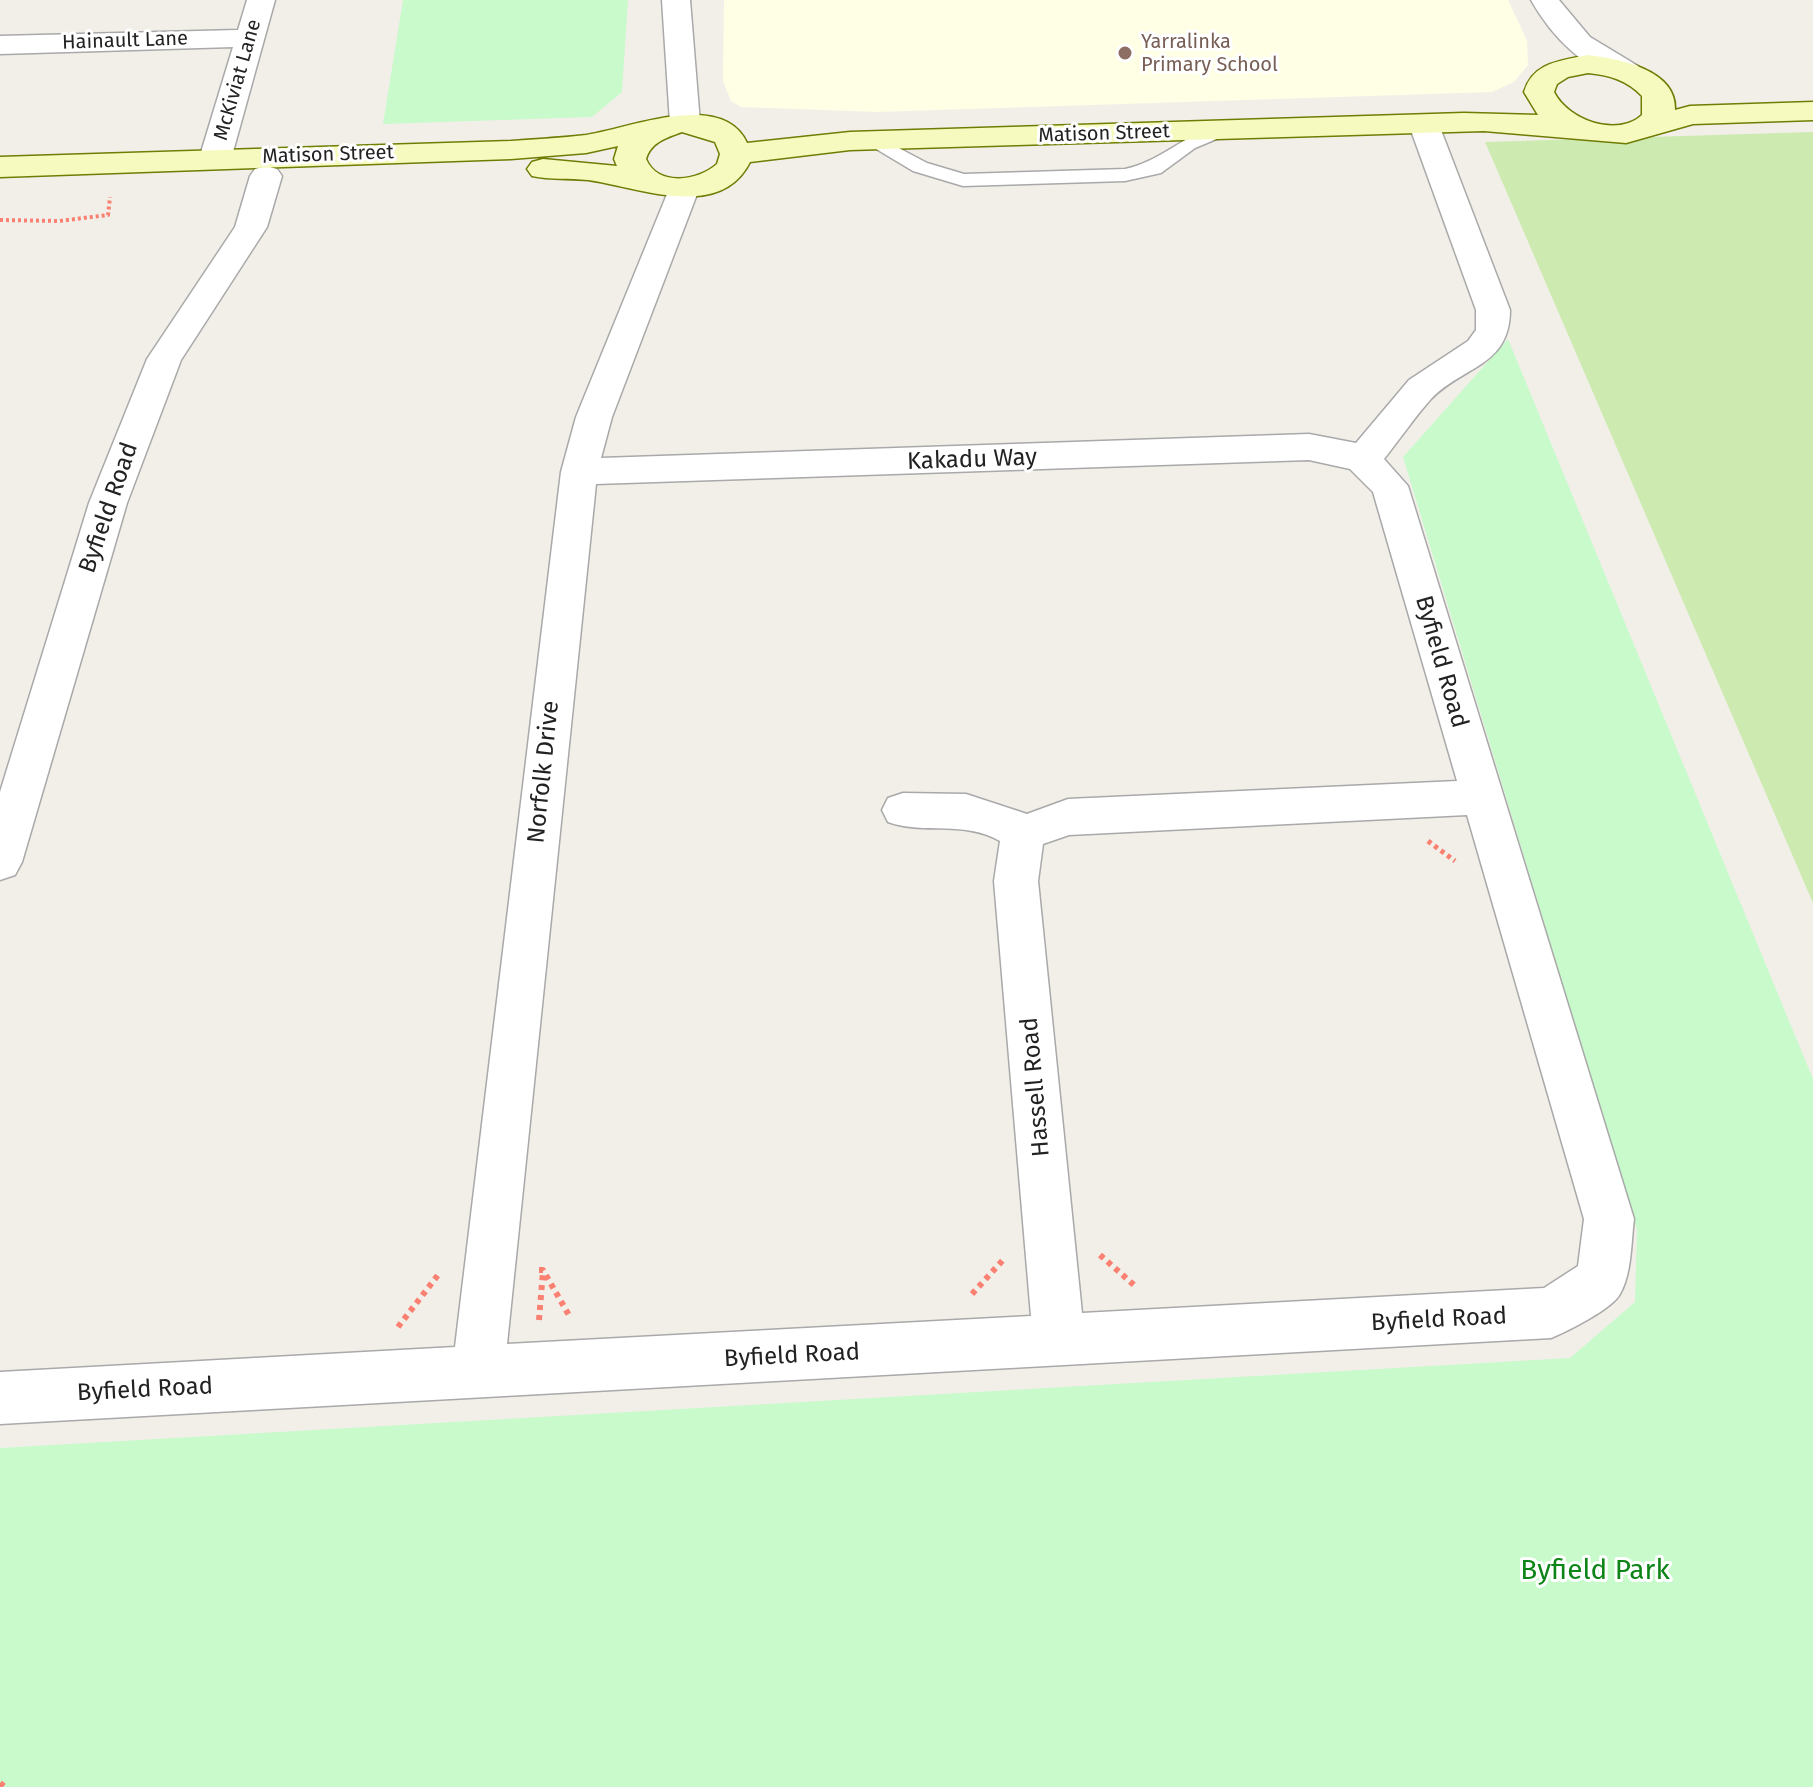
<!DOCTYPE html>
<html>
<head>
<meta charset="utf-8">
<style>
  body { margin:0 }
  canvas { display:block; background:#f2efe9 }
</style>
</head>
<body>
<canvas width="1813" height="1787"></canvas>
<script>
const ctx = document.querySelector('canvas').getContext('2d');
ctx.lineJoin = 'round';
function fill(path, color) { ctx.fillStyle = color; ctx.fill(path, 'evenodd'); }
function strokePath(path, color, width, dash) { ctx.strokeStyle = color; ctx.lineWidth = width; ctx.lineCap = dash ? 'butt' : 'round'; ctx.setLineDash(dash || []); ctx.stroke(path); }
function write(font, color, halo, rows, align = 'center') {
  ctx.font = font + ' "Fira Sans",sans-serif'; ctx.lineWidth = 6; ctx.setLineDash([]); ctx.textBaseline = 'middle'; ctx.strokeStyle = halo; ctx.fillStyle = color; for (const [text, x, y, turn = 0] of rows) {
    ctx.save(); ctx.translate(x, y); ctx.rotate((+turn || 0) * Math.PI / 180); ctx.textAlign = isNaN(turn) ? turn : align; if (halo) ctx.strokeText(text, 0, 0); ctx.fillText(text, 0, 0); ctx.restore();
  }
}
fill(new Path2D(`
  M724 0H1508L1527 41 1528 65 1514 82 1492 92 877 112 741 107 731 101 723 81Z`), '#ffffe5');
fill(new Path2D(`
  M1813 132V903L1485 142Z`), '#cdebb0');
fill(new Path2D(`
  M403 0H628L622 92 592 117 383 124Z
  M1508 339 1813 1079V1787H0V1448L1570 1358 1635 1302 1637 1230 1403 457Z`), '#c8facc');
const lane = new Path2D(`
  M1220 126 1229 131 1226 135 1195 148 1161 173 1125 181 963 186 913 171 863 141 872 135 878 137 927 163 964 174 1125 169C1160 162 1184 134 1220 126Z`);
const street = new Path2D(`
  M247 0H275L231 159 226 166H204L199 159 233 47 0 54V36L238 30Z
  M662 0H690L700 123 696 130H674L670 123Z
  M1531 0H1559L1590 37 1638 66 1642 72 1638 78 1627 81C1584 70 1552 37 1531 0Z
  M1424 116 1435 118 1439 125 1510 310C1510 367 1462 366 1431 399 1414 418 1400 439 1384 459L1408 486 1634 1219C1631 1242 1632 1273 1620 1294 1612 1309 1568 1331 1551 1338L0 1424V1372L455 1347 561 472 576 417 672 182 683 179 694 182 699 189 612 417 601 458 1309 434 1356 443 1409 380 1468 341 1476 330V310L1409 125 1413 118ZM1309 460 1350 469 1373 492 1457 781 1068 799 1027 814 966 794 903 793 888 798 882 810 888 822C925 835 964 820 1000 841L994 881 1031 1316 507 1344 596 484ZM1467 815 1584 1219 1578 1266 1544 1288 1082 1313 1038 881 1043 844 1069 835Z
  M266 166 277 169 282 176 267 227 181 360 127 503 22 862 15 875 0 880V792L89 503 147 359 235 227 250 176 255 169Z`);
const secondary = new Path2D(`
  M1588 55C1618 59 1677 69 1675 110L1690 106 1813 102V120L1693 124 1626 143 1484 131 850 150 750 162C720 222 638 187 588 180 569 178 550 180 532 176L527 169 532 162 543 159 617 166 614 159 618 146 586 153 511 159 0 177V157L511 141C536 139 561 138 586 135 628 129 722 89 747 143L850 132 1464 113 1538 115 1524 92C1533 62 1560 61 1588 55ZM1588 73C1609 75 1627 80 1642 96V115C1617 138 1568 120 1554 92L1557 84 1568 77ZM682 132 715 142 720 154 717 164C698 181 658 187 646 159 651 142 666 138 682 132Z`);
strokePath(lane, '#a9a9a9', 3);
strokePath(street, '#a9a9a9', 3);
strokePath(secondary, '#707d05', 3);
strokePath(new Path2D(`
  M0 220 59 221 108 215 110 197`), '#fa8072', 4, [3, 3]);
strokePath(new Path2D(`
  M1428 841 1455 861`), '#fa8072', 5, [4, 4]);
strokePath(new Path2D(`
  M1100 1255 1134 1285
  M539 1270H543L570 1317
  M972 1294 1003 1260
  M539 1320 543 1271
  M398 1327 438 1275
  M0 1783 5 1787`), '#fa8072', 6, [5, 5]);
fill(lane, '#fff');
fill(street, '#fff');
fill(secondary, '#f7fabf');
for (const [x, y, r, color] of [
  [1125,53,8,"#8d6e63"]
]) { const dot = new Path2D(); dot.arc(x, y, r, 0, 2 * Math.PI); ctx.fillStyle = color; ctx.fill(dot); strokePath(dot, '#fff', 3); }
write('20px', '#222', '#fff', [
  ["Hainault Lane",125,41,-2],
  ["McKiviat Lane",238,80,-74],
  ["Matison Street",1104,134,-2],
  ["Matison Street",328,155,-2]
]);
write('20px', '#785e54', '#fff', [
  ["Yarralinka",1141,42],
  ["Primary School",1141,65]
], 'left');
write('24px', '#222', '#fff', [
  ["Kakadu Way",972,460,-2],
  ["Byfield Road",109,508,-71],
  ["Byfield Road",1441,662,74],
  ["Norfolk Drive",544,772,-84],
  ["Hassell Road",1036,1087,-95],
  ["Byfield Road",1439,1320,-3],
  ["Byfield Road",792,1356,-3],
  ["Byfield Road",145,1390,-3]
]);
write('28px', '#0c8416', '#fff', [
  ["Byfield Park",1595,1571]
]);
</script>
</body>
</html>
